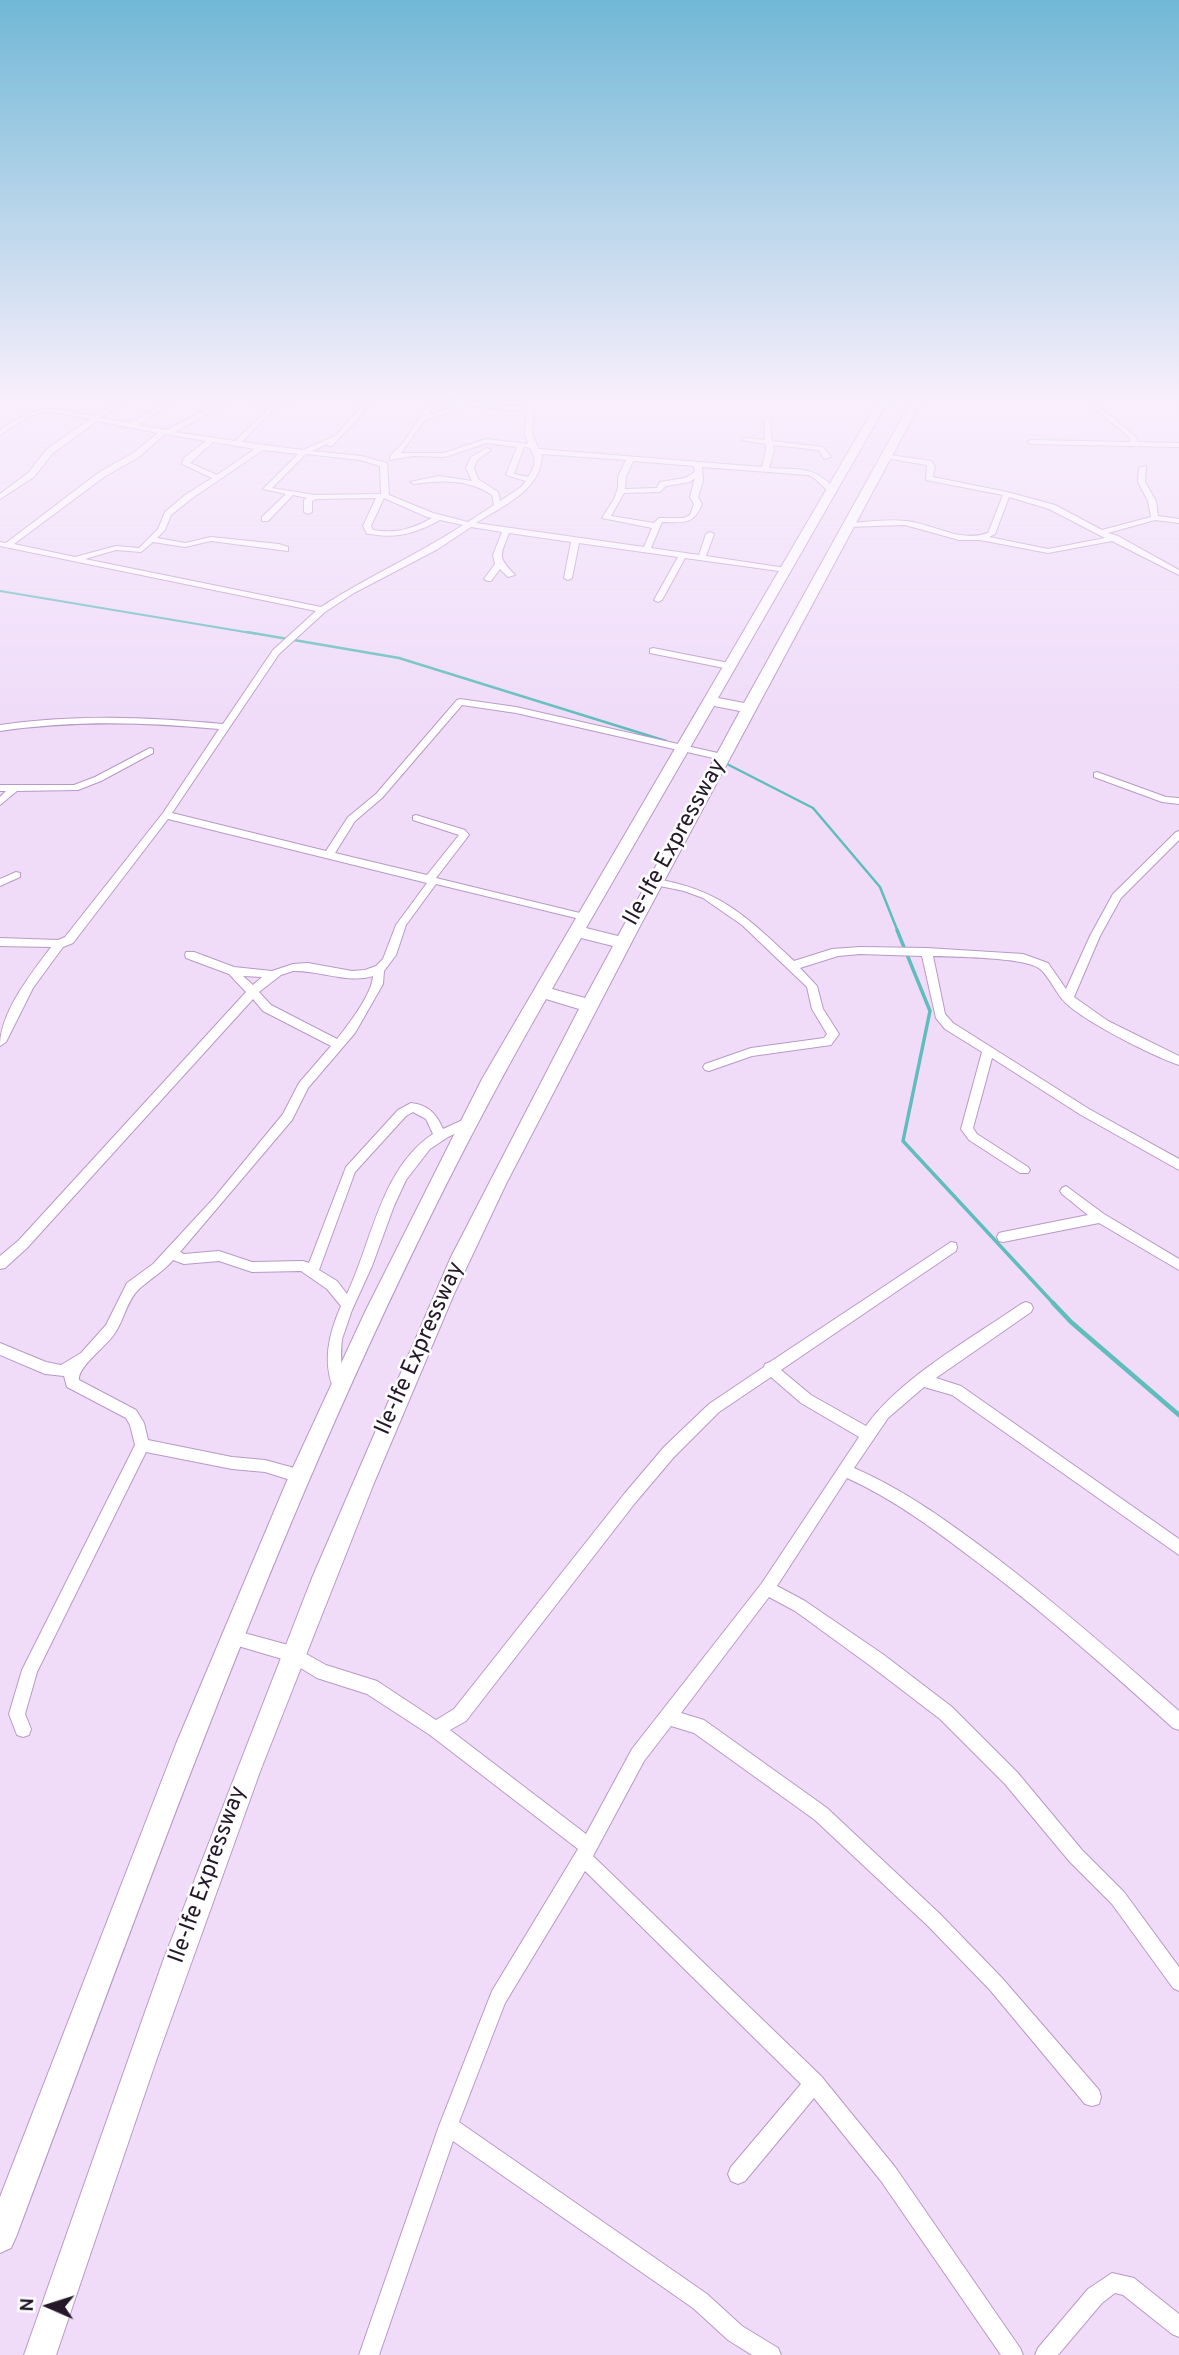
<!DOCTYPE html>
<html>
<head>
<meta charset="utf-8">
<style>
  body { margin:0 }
  #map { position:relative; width:1179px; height:2355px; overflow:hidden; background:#f0dcf9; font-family:Overpass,sans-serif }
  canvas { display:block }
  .north { position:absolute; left:14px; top:2271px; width:70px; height:70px; -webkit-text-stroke:5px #fff; paint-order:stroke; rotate:273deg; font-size:19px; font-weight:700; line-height:28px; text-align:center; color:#241829 }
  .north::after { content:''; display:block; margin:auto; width:24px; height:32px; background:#241829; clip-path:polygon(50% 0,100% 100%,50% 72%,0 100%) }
</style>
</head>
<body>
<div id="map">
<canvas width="1179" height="2355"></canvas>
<div class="north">N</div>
</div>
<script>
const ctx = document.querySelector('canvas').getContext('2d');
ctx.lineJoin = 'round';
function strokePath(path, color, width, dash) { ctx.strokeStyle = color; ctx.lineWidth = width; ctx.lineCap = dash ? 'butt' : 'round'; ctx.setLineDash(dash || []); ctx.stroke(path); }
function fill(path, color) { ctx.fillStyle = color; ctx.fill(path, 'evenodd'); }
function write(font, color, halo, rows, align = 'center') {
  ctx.font = font + ' Overpass,sans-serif'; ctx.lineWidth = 5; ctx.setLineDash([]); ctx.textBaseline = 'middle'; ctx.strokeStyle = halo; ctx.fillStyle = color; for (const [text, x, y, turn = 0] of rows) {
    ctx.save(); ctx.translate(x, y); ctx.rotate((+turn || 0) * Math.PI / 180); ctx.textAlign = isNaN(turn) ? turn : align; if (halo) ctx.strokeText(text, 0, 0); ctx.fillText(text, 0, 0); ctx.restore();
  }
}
strokePath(new Path2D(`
  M0 591 257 634`), '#60bdbc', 2);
strokePath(new Path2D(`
  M247 632 399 658 666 741
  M725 763 813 808 880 887 898 932`), '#60bdbc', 2.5);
strokePath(new Path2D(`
  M897 930 930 1011 903 1141 1055 1305`), '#60bdbc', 3.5);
strokePath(new Path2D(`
  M1053 1303 1071 1322 1179 1415`), '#60bdbc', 4.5);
const minor = new Path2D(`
  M123 396H130L101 418 131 423 175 396H182L138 425 167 430 230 396 257 398 272 407 297 396H305L272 411 242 442 303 450 335 436 356 413 368 396H374L361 415 332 446H328L327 444 312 451 361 456 387 463 389 495 433 513 468 522 494 505 492 495C469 479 441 480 414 484L410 482 439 476 472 481 466 468 471 457 487 448 491 450 477 460 474 468 478 479 498 492 500 501 521 487 526 481 506 475 517 447 487 443 445 457 413 456 390 460V456L403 443 434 396H440L438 399 527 407 529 396H535L532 434 539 449 762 467 766 451V444L741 440 745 438 765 440 764 421 767 419 770 421 772 441 823 447 831 457 824 459 819 450 773 445 774 451 769 468C800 470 813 465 836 490L829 492 814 478 808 475 702 467 703 481 698 497 702 504C693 526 683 522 662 522L651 548 699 555 706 534 710 532 714 534 706 556 786 568 790 570 786 572 685 558 662 600 658 602 654 600 678 557 579 543 572 578 568 580 564 578 571 542 509 533C500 557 497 556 515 575L508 577 500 569 491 581H488L484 579 495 564 493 555 502 532 471 527 438 549 354 593 325 612 279 654 172 813 326 851 348 817 376 794 457 700 460 699 516 707 722 754 727 757 722 760 516 713 462 705 382 798 355 821 335 853 427 875 459 835 413 820V816L416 815 465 830 469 835 436 878 584 914 589 917 584 920 436 884 406 925 396 955 384 971 383 984 355 1033 308 1088 292 1120 180 1252 184 1254 219 1251 252 1262 303 1261 309 1263 346 1167 398 1110 411 1103C428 1105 436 1113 443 1129L467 1118H475L477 1121 475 1124 448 1137 430 1149 406 1180 394 1206 372 1266 352 1310 342 1339C340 1356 341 1369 346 1386L344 1390 339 1392 334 1390C322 1361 329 1334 341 1306L327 1289 301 1271 252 1272 219 1261 184 1264 173 1260C163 1272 150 1279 139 1289 127 1300 124 1320 115 1333 107 1346 77 1367 79 1380L136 1410 144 1423 148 1440 232 1457 265 1460 305 1471 307 1476 305 1481 300 1483 265 1472 232 1469 146 1452 37 1672 25 1714 31 1729 29 1735 23 1737 17 1735 9 1714 22 1670 135 1445 130 1425 126 1418 67 1387 64 1376 45 1374 0 1355V1343L46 1362 61 1365 81 1353 106 1325 127 1283 153 1264 214 1198 283 1114 299 1083 331 1046 263 1011 253 999 27 1248 5 1268 0 1269V1256L19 1240 246 992 229 974 186 958 185 955 186 952H194L234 967 272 971 293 964 308 963 352 971 365 970 376 966 383 959 396 925 427 883 168 819 73 943 63 947 33 988 6 1042 0 1046C0 1012 31 974 51 947L0 946V938L58 940 65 937 163 813 219 729C146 722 73 720 0 731V725C75 714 148 717 223 724L273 650 316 611 0 546V542L6 543 98 473 133 453 158 433 97 421 53 453 34 477 0 499V494L28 473 47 449 90 419 47 411 27 417 0 435V430C42 402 47 407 94 416ZM237 397 253 401 266 409 265 413 235 441 175 432ZM436 403 458 405 428 415ZM465 406 527 411 525 434 528 444 486 439 444 453H401L424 421ZM165 434 206 441 184 458 182 464 212 478 185 495 165 512 158 529 139 548 116 546 75 557 14 544 104 477 139 457ZM213 442 255 449 217 475 190 463ZM524 447 530 448C536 459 537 464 528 477L514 474ZM263 450 298 454 263 489 286 494 262 517V521H268L293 495 307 498 304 500V512L308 514 312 512V501L316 499 376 498 363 526 367 534H370C397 539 416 533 440 520L463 525C417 555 367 577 321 607L85 559 116 550 141 552 153 542 185 547 211 541 288 551V547L279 544 211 537 185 543 157 538 165 530 171 515 191 499ZM306 454 360 460 380 466 381 494 315 495 272 488ZM542 454 626 460 618 477V488L614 499 602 518 652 528 644 547 476 523C504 505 542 490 542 454ZM633 461 694 466 695 472 685 478 660 482 657 488 625 489 626 477ZM695 478 690 497 694 504 690 515 684 518H659L654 523 611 516 624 493 660 492 666 486 690 482ZM384 498 427 517 432 518C412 529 396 534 373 530L371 526ZM293 971C319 970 348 984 373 976 372 994 349 1024 337 1039L271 1005 259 992 281 975ZM243 976 262 977 253 985ZM413 1112 426 1119 433 1134C381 1168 372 1242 347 1294L337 1281 319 1270 355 1172 406 1116Z
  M1096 404 1136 437 1138 442 1179 443V447L1031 444 1027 442 1031 440 1130 442 1131 439 1094 407V405Z
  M883 454 931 461 935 466 933 477 1007 492 1055 505 1102 530 1151 517 1148 501 1138 482 1139 468 1146 466 1145 482 1156 501 1158 516 1179 519V523L1155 520 1108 533 1118 536 1179 570V575L1112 541 1048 553 980 540H959L905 525 847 527 846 525 850 523C869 522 888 519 906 521 934 524 960 543 988 533L1003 495 926 480 927 466 926 465 886 458H883ZM1009 497 1049 509 1105 538 1048 549 989 537 995 534Z
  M653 648 729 663 733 666 729 669 650 653V649Z
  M150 748 153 749V753L101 781 78 790 17 791 0 805V797L6 791H0V785H74L95 777Z
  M1097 772 1166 797 1179 798V804L1162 802 1094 777V773Z
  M1179 831V840L1121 898 1100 936 1074 997 1108 1021 1179 1056V1065C1153 1056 1078 1019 1062 999 1056 992 1047 974 1040 969 1026 957 955 957 933 956L945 1014 953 1023 1089 1109 1179 1159V1170L1081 1115 992 1058 973 1128 977 1134 1028 1167 1030 1170 1028 1173H1020L969 1140 961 1129 982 1052 945 1029 936 1018 922 956 860 954 838 956 800 968 817 986 823 1009 839 1034 831 1045 752 1056 709 1071 705 1070 703 1067 705 1064 751 1048 824 1038 827 1034 812 1009 807 987 742 925 703 898 684 891 655 885 650 882 655 879C720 889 748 918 794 961L832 949 860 947 927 948 1023 954 1048 963 1066 989 1090 936 1113 894 1176 832Z
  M16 872 20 873V877L0 886V879Z
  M1066 1186 1104 1214 1179 1259V1270L1099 1223 1003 1242 999 1241 997 1237 999 1233 1003 1232 1088 1215 1062 1194 1060 1191 1062 1188Z
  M951 1242 956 1243 957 1247 956 1251 781 1370 811 1395 866 1426C900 1378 972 1338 1021 1304L1026 1302 1031 1304 1033 1308 1031 1312 936 1378 961 1386 1179 1539V1555L952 1395 924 1387 888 1418 854 1468C905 1490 950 1523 994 1556 1058 1605 1119 1658 1179 1711V1730L1173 1728C1111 1672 1048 1616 981 1565 939 1533 896 1500 847 1478L777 1586 805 1601 884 1655 952 1707 1017 1772 1082 1850 1124 1892 1179 1967V1991L1173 1988 1112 1904 1070 1862 1005 1784 940 1719 872 1667 795 1611 769 1597 681 1713 704 1720 827 1808 940 1914 1002 1978 1099 2090 1101 2097 1099 2104 1092 2106 1085 2104 990 1990 928 1926 815 1820 694 1733 671 1726 644 1761 593 1856 821 2076 895 2167 1020 2348 1023 2355H1001L881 2181 814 2098 745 2181 738 2184 731 2181 728 2174 731 2167 801 2084 585 1871 505 2003 459 2122 707 2294 742 2326 778 2348 781 2355H752L728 2340 693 2308 453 2141 379 2355H359L439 2126 492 1991 578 1849 430 1735 367 1694 317 1678 289 1661 228 1643 225 1638 228 1633 233 1630 292 1646 326 1665 377 1681 436 1720 454 1709 625 1493 664 1447 709 1404 764 1367 765 1364 770 1362ZM771 1377 801 1403 859 1437 762 1583 632 1749 586 1834 450 1730 466 1721 635 1503 674 1457 719 1412Z
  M1112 2273 1134 2278 1179 2314V2337L1172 2334 1123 2295 1115 2293 1102 2303 1058 2355H1035L1038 2348 1088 2289Z`);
const highway = new Path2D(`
  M881 396H891L718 698 744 703 914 396H924L639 928 506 1184 454 1294 374 1483 261 1769 157 2058 56 2355H24L163 1961 312 1578 451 1257 579 1009 546 999C322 1389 174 1818 16 2237L11 2248 0 2253V2197L176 1744 289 1476 365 1312 482 1079ZM714 706 740 711 618 936 586 928ZM581 938 613 946 585 998 552 989Z`);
strokePath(minor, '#b899c6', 2);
strokePath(highway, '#b899c6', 2);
fill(minor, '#fff');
fill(highway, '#fff');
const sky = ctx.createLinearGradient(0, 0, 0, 725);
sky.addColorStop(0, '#71b8d6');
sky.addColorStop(0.55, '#f8effc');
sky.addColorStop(1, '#f8effc00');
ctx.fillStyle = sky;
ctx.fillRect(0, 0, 1179, 725);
write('23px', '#241829', '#fff', [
  ["Ile-Ife Expressway",676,843,-61],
  ["Ile-Ife Expressway",421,1349,-66],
  ["Ile-Ife Expressway",209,1875,-70]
]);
</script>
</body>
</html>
